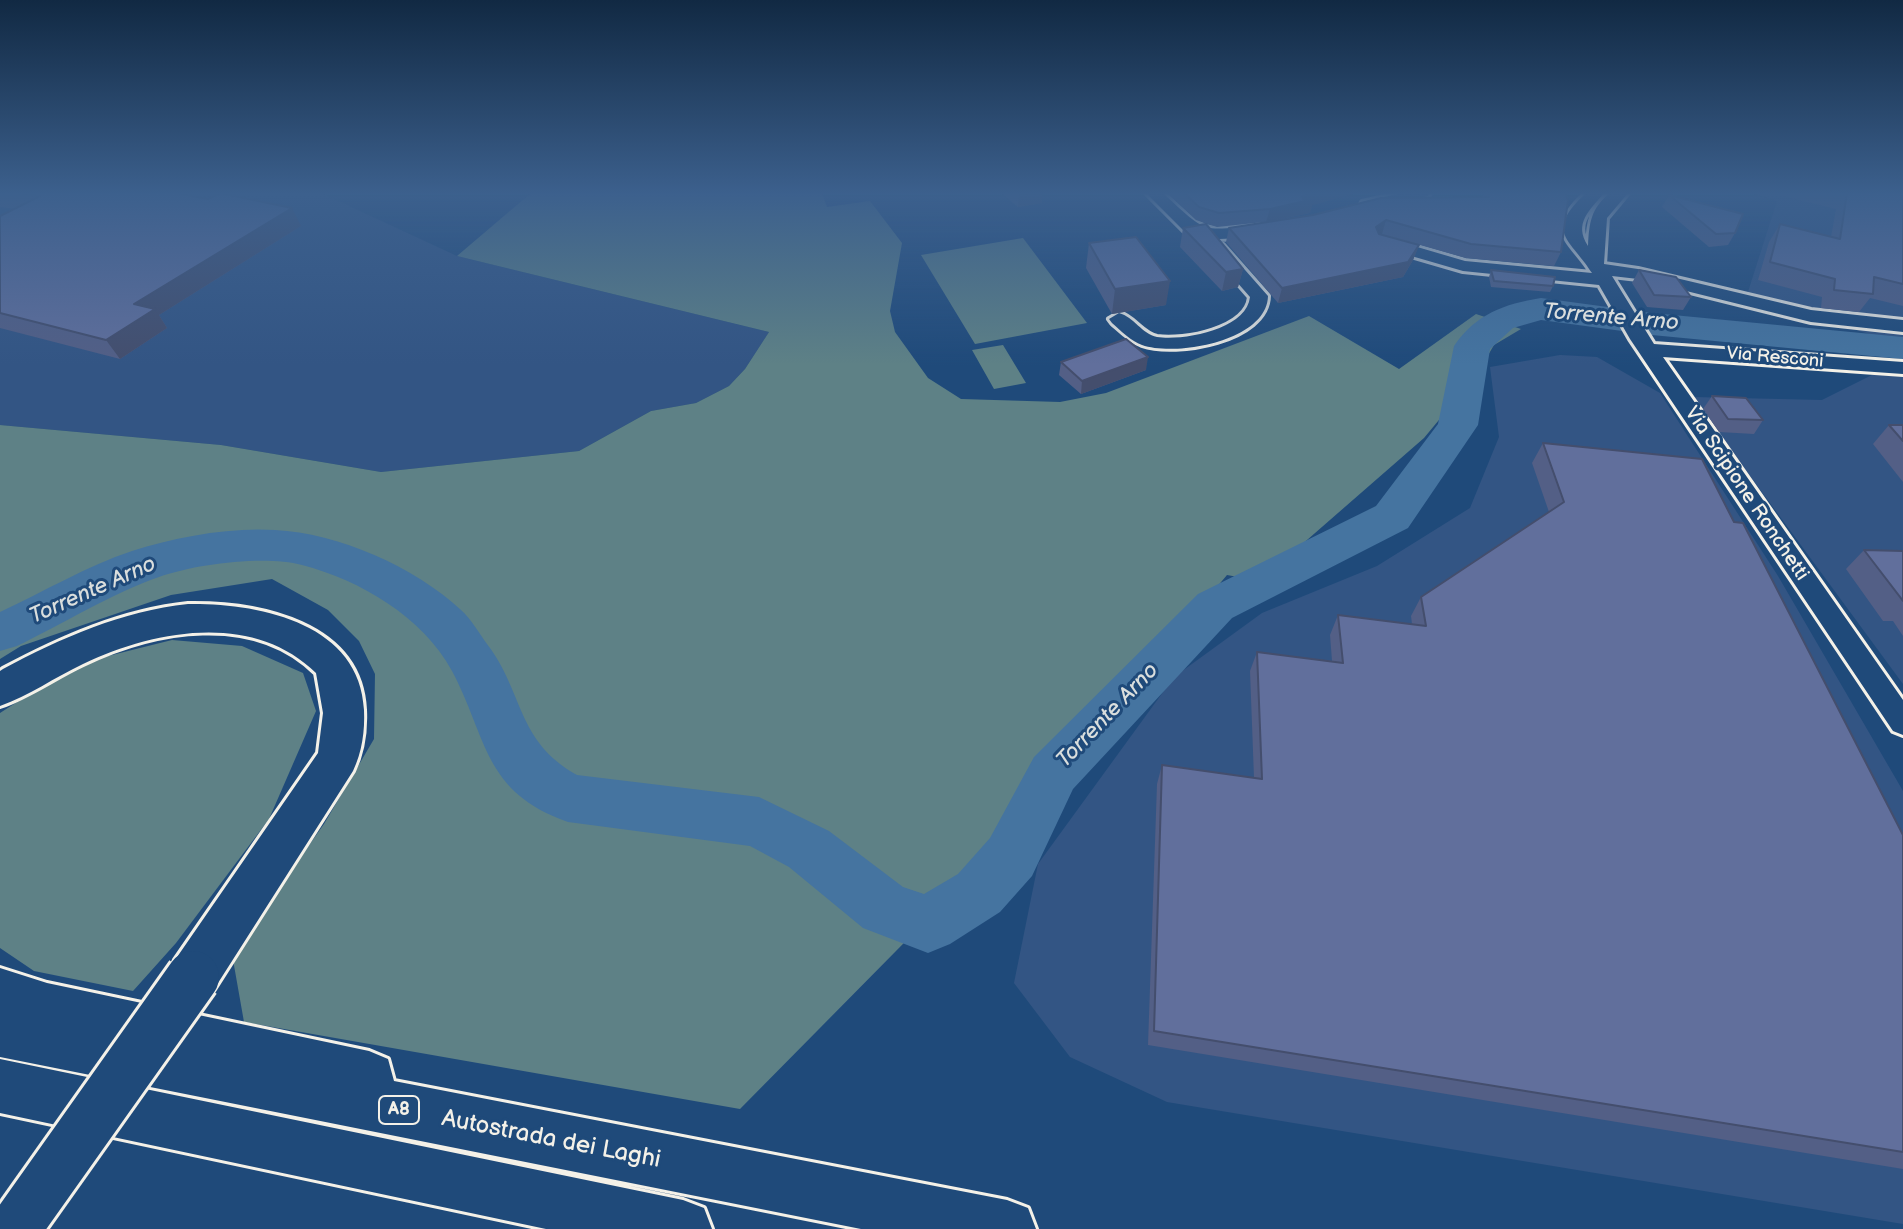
<!DOCTYPE html>
<html>
<head>
<meta charset="utf-8">
<style>
  body { margin:0 }
  canvas { display:block; background:#1f4a7a }
</style>
</head>
<body>
<canvas width="1903" height="1229"></canvas>
<script>
const ctx = document.querySelector('canvas').getContext('2d');
ctx.lineJoin = 'round';
function fill(path, color) { ctx.fillStyle = color; ctx.fill(path, 'evenodd'); }
function strokePath(path, color, width, dash) { ctx.strokeStyle = color; ctx.lineWidth = width; ctx.lineCap = dash ? 'butt' : 'round'; ctx.setLineDash(dash || []); ctx.stroke(path); }
function write(font, color, halo, rows, align = 'center') {
  ctx.font = font + ' "Balsamiq Sans",sans-serif'; ctx.lineWidth = 6; ctx.setLineDash([]); ctx.textBaseline = 'middle'; ctx.strokeStyle = halo; ctx.fillStyle = color; for (const [text, x, y, turn = 0] of rows) {
    ctx.save(); ctx.translate(x, y); ctx.rotate((+turn || 0) * Math.PI / 180); ctx.textAlign = isNaN(turn) ? turn : align; if (halo) ctx.strokeText(text, 0, 0); ctx.fillText(text, 0, 0); ctx.restore();
  }
}
fill(new Path2D(`
  M0 193H321L457 256 769 332 745 369 729 386 696 403 651 411 579 451 381 472 221 445 0 425Z
  M1751 193H1903V337L1872 335 1747 295 1777 201Z
  M1560 355 1597 357 1660 393 1778 576 1903 791V1224L1167 1102 1070 1057 1014 983 1038 864 1174 677 1262 613 1377 566 1470 508 1499 437 1490 367Z
  M1874 374 1903 377V684L1692 397 1822 400Z`), '#335584');
fill(new Path2D(`
  M531 193H822L827 207 870 201 902 243 890 311 895 332 928 378 961 399 1060 402 1106 393 1309 316 1399 369 1476 314 1521 329 1494 345 1477 374 1424 438 1260 581 1227 575 1152 664 1023 805 973 873 740 1109 244 1022 232 954 324 824 374 739 375 674 359 641 328 610 272 579 171 595 21 646 0 659V425L221 445 381 472 579 451 651 411 696 403 729 386 745 369 769 332 457 256Z
  M1023 238 1087 323 975 344 921 255Z
  M1003 345 1026 383 994 389 972 350Z
  M172 640 242 646 303 673 316 711 269 819 176 943 133 991 34 971 0 948V713L76 664Z`), '#5e8186');
fill(new Path2D(`
  M1541 298 1652 313 1903 337V359L1652 335 1541 320 1513 328 1490 349 1478 425 1408 528 1232 618 1073 789 1032 876 1000 912 950 944 928 953 863 928 789 867 750 846 568 822C483 792 488 739 452 671 423 617 360 580 302 565 265 555 195 564 159 577 114 592 61 625 17 646L0 651V612C43 592 87 566 132 551 176 537 229 527 275 530 338 533 415 567 461 610 471 619 479 633 487 644 524 692 516 741 577 775L759 797 829 831 903 887 924 894 958 874 990 838 1034 757 1198 594 1376 506 1438 424 1454 346C1476 314 1504 304 1541 298Z`), '#4574a0');
const minor = new Path2D(`
  M1146 193H1163C1208 235 1202 232 1263 223L1272 228 1269 232C1242 238 1214 243 1187 234Z
  M1402 193H1430L1428 196 1368 211 1360 206 1362 202Z
  M1586 193H1604C1590 210 1573 223 1588 246 1589 223 1591 208 1610 193H1628L1607 218 1604 264 1638 269 1811 310 1903 320V332L1811 322 1638 279 1612 276 1654 344 1903 362V374L1663 357 1903 700V735L1893 731 1630 339 1599 285 1463 271 1377 246 1374 242 1383 237 1465 261 1592 273C1571 239 1543 233 1586 193Z
  M1217 244 1223 245 1268 296C1267 341 1176 357 1142 345 1131 341 1121 331 1112 323L1109 319 1119 313C1134 317 1142 334 1157 337 1184 341 1247 329 1250 297L1208 249Z`);
const highway = new Path2D(`
  M188 604C259 603 360 623 364 710 365 731 362 752 353 771L211 994 193 1001 175 994 168 977 175 960 318 753 323 713 316 673C253 611 154 630 83 664 55 677 29 696 0 706V671L3 669C61 638 122 611 188 604Z
  M0 968 47 983 369 1051 388 1059 394 1081 1007 1200 1028 1208 1036 1229H861L0 1057Z
  M0 1059 683 1200 704 1208 712 1229H546L0 1113Z`);
strokePath(minor, '#f4f1e8', 6);
strokePath(highway, '#f4f1e8', 6);
fill(minor, '#1f4a7a');
fill(highway, '#1f4a7a');
const highwayBridge = new Path2D(`
  M18 1224 193 977`);
strokePath(highwayBridge, '#f4f1e8', 58, []);
strokePath(highwayBridge, '#1f4a7a', 52);
fill(new Path2D(`
  M0 193H177L301 226 159 315 167 328 120 359 0 328V216L15 209 0 207Z
  M1001 193H1042V203L1018 207Z
  M1167 193H1357L1312 205 1310 213 1269 222 1483 197V193H1565L1561 252 1554 266 1466 258 1385 235 1419 245 1413 260 1403 277 1278 303 1226 242 1229 228 1264 222 1217 227 1196 220Z
  M1771 193H1903V306L1870 298 1859 312 1821 308 1822 297 1758 280 1769 242 1780 224 1831 237 1836 209Z
  M1669 195 1735 233 1728 245 1709 247 1662 207Z
  M1183 228 1243 269 1238 287 1222 291 1180 247Z
  M1089 243 1166 305 1112 314 1086 268Z
  M1491 270 1553 286 1550 292 1491 287 1489 277Z
  M1639 270 1691 297 1683 310 1647 307 1632 283Z
  M1061 362 1146 370 1081 394 1059 375Z
  M1712 396 1763 420 1754 434 1719 432 1703 409Z
  M1889 425H1903V482L1873 444Z
  M1543 443 1734 522 1903 835V1169L1148 1045 1157 784 1162 765 1254 778 1250 671 1257 652 1332 661 1330 635 1338 615 1412 624 1411 616 1421 597 1549 512 1532 463Z
  M1864 550 1903 551V636L1893 621H1883L1846 569Z`), '#535f86');
fill(new Path2D(`
  M1023 193H1042V203L1018 207 1019 194Z
  M1313 193H1357L1312 205 1310 213 1266 222 1270 209Z
  M292 208 301 226 159 315 167 328 120 359 106 340 134 304Z
  M1386 220 1382 234 1371 241 1376 227Z
  M1419 245 1413 260 1403 277 1278 303 1282 288Z
  M1243 269 1238 287 1222 291 1226 272Z
  M1170 281 1166 305 1112 314 1115 289Z
  M1148 357 1146 370 1081 394 1082 381Z`), '#444e6d');
const building = new Path2D(`
  M16 193H177L208 199 220 193 292 208 134 304 155 309 106 340 0 313V216L40 196Z
  M1184 193H1313L1302 196 1303 199H1314L1270 209 1219 213 1199 207Z
  M1489 193H1565L1568 200 1561 252 1471 244 1386 220 1376 227 1379 234 1419 245 1408 262 1282 288 1229 228 1313 215 1381 198 1489 197Z
  M1847 193H1903V284L1874 277 1873 294 1834 290 1835 279 1770 262 1780 224 1840 239Z
  M1669 195 1743 214 1735 233 1716 234Z
  M1206 224 1243 269 1226 272 1183 228Z
  M1136 237 1170 281 1115 289 1089 243Z
  M1491 270 1555 277 1553 286 1494 281Z
  M1639 270 1676 277 1691 297 1654 295Z
  M1126 339 1148 357 1082 381 1061 362Z
  M1712 396 1746 398 1763 420 1728 419Z
  M1889 425H1903V441Z
  M1543 443 1702 459 1734 522 1743 523 1903 835V1152L1154 1031 1162 765 1262 779 1257 652 1343 663 1338 615 1426 626 1421 597 1564 502Z
  M1864 550 1903 551V601Z`);
fill(building, '#616f9c');
strokePath(building, '#444e6d', 2);
const sky = ctx.createLinearGradient(0, 0, 0, 365);
sky.addColorStop(0, '#112943');
sky.addColorStop(0.53, '#3c608d');
sky.addColorStop(1, '#3c608d00');
ctx.fillStyle = sky;
ctx.fillRect(0, 0, 1903, 365);
write('18px', '#f4f1e8', '#1f4a7a', [
  ["Via Resconi",1775,358,5]
]);
for (const [x, y, w] of [
  [399,1110,40]
]) { const box = new Path2D(); box.roundRect(x - w / 2, y - 14, w, 28, 6); ctx.fillStyle = '#1f4a7a'; ctx.fill(box); strokePath(box, '#f4f1e8', 2); }
write('bold 18px', '#f4f1e8', null, [
  ["A8",399,1110]
]);
write('20px', '#f4f1e8', '#1f4a7a', [
  ["Via Scipione Ronchetti",1746,494,56]
]);
write('italic 22px', '#dadedd', '#1f4a7a', [
  ["Torrente Arno",1611,318,5],
  ["Torrente Arno",93,591,-24],
  ["Torrente Arno",1108,716,-46]
]);
write('24px', '#f4f1e8', '#1f4a7a', [
  ["Autostrada dei Laghi",551,1140,11]
]);
</script>
</body>
</html>
